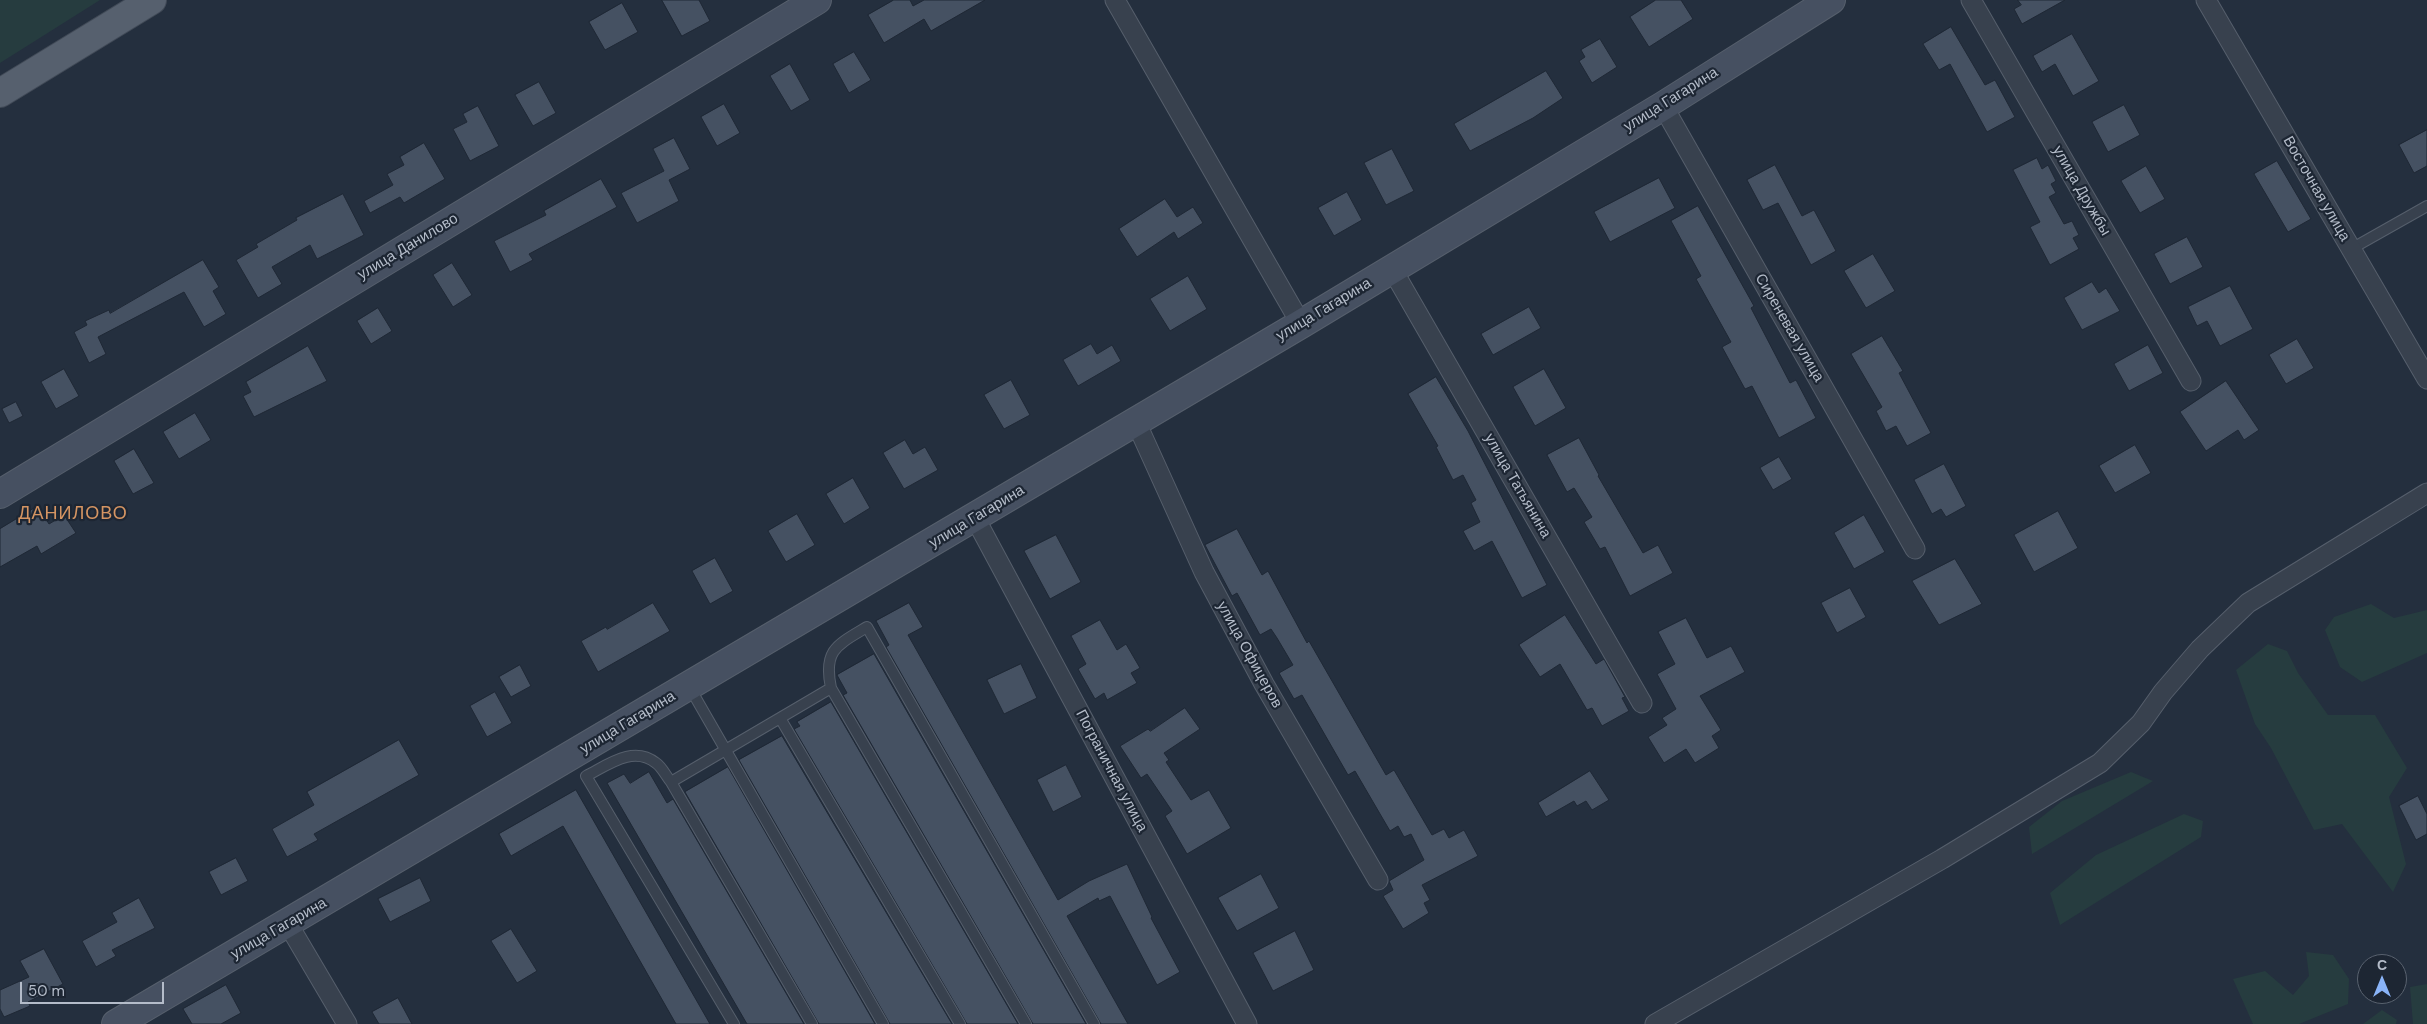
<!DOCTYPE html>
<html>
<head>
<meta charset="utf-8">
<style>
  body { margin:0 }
  #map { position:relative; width:2427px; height:1024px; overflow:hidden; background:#242f3e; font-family:"DM Sans",sans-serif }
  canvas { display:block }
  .north { position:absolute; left:2357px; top:954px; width:50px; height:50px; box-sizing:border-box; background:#1d2633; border:1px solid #59626f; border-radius:50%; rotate:0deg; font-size:14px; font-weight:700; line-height:20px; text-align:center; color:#b4bcc9 }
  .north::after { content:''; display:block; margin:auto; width:18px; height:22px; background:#8ab4f8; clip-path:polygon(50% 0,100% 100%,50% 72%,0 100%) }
  .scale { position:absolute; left:20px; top:982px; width:144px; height:22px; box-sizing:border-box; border:2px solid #b4bcc9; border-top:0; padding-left:6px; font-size:15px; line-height:18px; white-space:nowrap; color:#b4bcc9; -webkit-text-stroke:4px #1d2633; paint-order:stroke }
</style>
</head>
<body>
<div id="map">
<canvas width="2427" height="1024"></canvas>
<div class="north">С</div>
<div class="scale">50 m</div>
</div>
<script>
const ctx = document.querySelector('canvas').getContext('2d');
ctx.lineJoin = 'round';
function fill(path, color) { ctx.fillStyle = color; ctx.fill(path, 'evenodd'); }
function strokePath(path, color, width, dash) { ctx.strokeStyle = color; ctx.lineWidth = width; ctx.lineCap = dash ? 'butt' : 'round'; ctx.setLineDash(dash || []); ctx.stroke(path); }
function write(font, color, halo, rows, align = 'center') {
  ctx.font = font + ' "DM Sans",sans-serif'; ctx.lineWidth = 4.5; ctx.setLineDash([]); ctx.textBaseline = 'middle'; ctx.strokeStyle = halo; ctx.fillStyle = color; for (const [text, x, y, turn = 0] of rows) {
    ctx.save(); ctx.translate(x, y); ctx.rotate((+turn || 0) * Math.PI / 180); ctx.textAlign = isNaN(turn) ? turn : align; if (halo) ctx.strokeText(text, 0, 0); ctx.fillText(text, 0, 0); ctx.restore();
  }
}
fill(new Path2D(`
  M0 0H100L0 63Z
  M2371 604 2394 618 2427 610V653L2362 682 2340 667 2325 630 2334 617Z
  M2268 644 2287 651 2298 673 2328 715H2375L2407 768 2389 797 2406 864 2393 892 2342 824 2314 830 2271 748 2255 724 2236 670Z
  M2131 772 2153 781 2032 854 2029 827 2062 801Z
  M2184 814 2203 821 2201 837 2060 925 2050 893 2096 855Z
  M2306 952 2333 955 2349 979 2348 1004 2299 1024H2253L2233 979 2265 971 2293 995 2309 976Z
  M2427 984V1024H2413L2410 987Z
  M2382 1010 2397 1020 2396 1024H2363Z`), '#263c3f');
const building = new Path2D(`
  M662 0H699L710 21 682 36Z
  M894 0H910L913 6 924 0H985L931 31 924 19 884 43 868 15Z
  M1656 0H1681L1693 19 1649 47 1630 17Z
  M2018 0H2065L2022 24 2014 9 2021 5Z
  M622 3 638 32 605 50 589 22Z
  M1951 27 1985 85 1995 80 2015 117 1987 132 1950 64 1939 70 1923 44Z
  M2072 34 2099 81 2073 96 2055 64 2042 72 2033 56Z
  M1600 39 1617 67 1592 83 1579 61 1585 57 1581 50Z
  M854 52 871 80 849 93 833 64Z
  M790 64 810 100 791 111 770 76Z
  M1546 71 1563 98 1533 118 1470 151 1454 124Z
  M539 82 556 113 533 126 515 95Z
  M724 104 740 133 717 146 701 117Z
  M2124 105 2140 135 2108 152 2092 122Z
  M478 106 499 146 470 161 453 129 467 122 463 114Z
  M2427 130V166L2414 173 2399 145Z
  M674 138 690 169 669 180 679 201 637 223 621 193 664 171 653 149Z
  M424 143 445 179 404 203 400 197 370 213 364 201 393 185 387 174 404 165 400 157Z
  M1392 149 1414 191 1386 205 1364 163Z
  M2037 158 2042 169 2048 165 2056 181 2051 184 2056 193 2049 197 2064 224 2072 221 2079 235 2073 238 2079 249 2050 265 2030 227 2040 222 2013 170Z
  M2277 161 2311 219 2288 232 2254 174Z
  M1775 165 1802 216 1814 210 1836 251 1811 265 1778 203 1763 210 1747 180Z
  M2146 166 2165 199 2140 213 2121 181Z
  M1659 178 1675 208 1610 242 1594 212Z
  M601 179 617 207 529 254 533 260 510 272 494 241 546 215 544 211Z
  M1347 192 1362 220 1334 236 1318 208Z
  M343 194 364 235 317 259 310 245 272 267 282 284 258 298 236 260 258 247 256 244 297 220 296 218Z
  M1165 199 1177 217 1193 207 1203 223 1178 239 1174 232 1137 257 1119 229Z
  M1698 206 1754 306 1751 308 1790 383 1796 380 1816 418 1779 438 1752 386 1745 389 1722 347 1731 342 1696 279 1701 276 1671 221Z
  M2187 237 2203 267 2170 284 2154 254Z
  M1873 254 1895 291 1866 308 1844 271Z
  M203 260 219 287 213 291 226 314 204 327 184 292 98 337 106 354 89 363 74 332 87 325 85 321 109 310 110 313Z
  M452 263 472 295 453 307 433 275Z
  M1188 276 1207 309 1170 331 1150 299Z
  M2092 282 2099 293 2106 288 2120 311 2082 330 2064 298Z
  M2230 286 2253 329 2220 346 2207 321 2197 326 2188 307Z
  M1529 307 1541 328 1493 355 1481 334Z
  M378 308 392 331 371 344 357 321Z
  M1882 336 1903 371 1899 373 1931 433 1907 446 1896 426 1886 431 1876 411 1882 407 1851 354Z
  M2297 339 2314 368 2286 384 2269 355Z
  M1091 344 1097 354 1112 345 1121 361 1078 386 1063 360Z
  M2148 345 2163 373 2129 391 2114 364Z
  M308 346 327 381 254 417 243 396 251 392 246 382Z
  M64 369 79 396 56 409 41 382Z
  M1544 369 1566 408 1535 426 1513 387Z
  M1436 377 1468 431 1547 585 1522 598 1492 541 1474 551 1463 531 1480 522 1471 503 1476 500 1463 475 1453 480 1436 447 1438 446 1408 394Z
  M1011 380 1030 415 1004 429 984 395Z
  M2226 381 2259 430 2244 440 2238 430 2206 451 2180 412Z
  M16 402 23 416 9 423 2 409Z
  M195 413 211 440 179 459 163 432Z
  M1579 438 1599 475 1598 476 1643 553 1658 545 1673 573 1630 596 1605 547 1600 549 1584 522 1592 517 1574 488 1567 492 1547 455Z
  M905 440 913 454 925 447 938 470 904 489 883 453Z
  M2135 445 2151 473 2115 493 2099 466Z
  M134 449 154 483 133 494 114 461Z
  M1779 457 1792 479 1773 490 1760 468Z
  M1944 464 1966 506 1946 517 1941 509 1932 514 1914 480Z
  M853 478 870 508 844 524 826 494Z
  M38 506 49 524 64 515 76 533 41 554 37 546 0 567V529Z
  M2058 511 2078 548 2034 572 2014 535Z
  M797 514 815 545 786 562 768 531Z
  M1864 515 1885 552 1854 569 1834 533Z
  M1237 529 1262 575 1268 571 1307 643 1309 641 1386 775 1394 770 1432 835 1444 829 1449 838 1464 830 1478 856 1422 885 1430 900 1424 903 1429 913 1403 929 1383 896 1393 890 1389 881 1424 860 1411 834 1404 837 1398 826 1390 831 1355 771 1348 775 1302 695 1294 699 1279 673 1293 665 1277 638 1271 629 1260 635 1237 593 1232 596 1205 545Z
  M1056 535 1081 582 1050 599 1024 551Z
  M715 558 733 591 710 604 692 571Z
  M1955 559 1982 604 1939 625 1912 581Z
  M1850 588 1866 617 1837 633 1821 603Z
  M653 603 670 631 598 672 581 641 606 627 607 629Z
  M909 603 923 627 908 635 1058 900 1089 881 1127 864 1152 917 1151 918 1180 972 1157 985 1110 896 1099 901 1098 898 1067 916 1128 1024H1101L886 647 889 645 876 621Z
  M1565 615 1596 664 1604 659 1625 697 1622 698 1629 711 1602 726 1592 708 1587 710 1560 664 1540 677 1519 645Z
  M1686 618 1707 658 1731 646 1745 672 1700 696 1721 730 1712 736 1719 748 1695 763 1686 749 1664 763 1648 737 1667 725 1662 718 1676 709 1657 674 1675 664 1658 632Z
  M1100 620 1117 650 1126 644 1140 668 1131 673 1137 683 1107 700 1104 693 1095 699 1078 669 1086 664 1071 636Z
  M874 654 1086 1024H1033L843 695 847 693 837 675Z
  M1021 664 1037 698 1004 714 987 680Z
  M520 665 531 686 511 697 499 677Z
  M495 692 512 723 487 737 470 706Z
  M831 702 1018 1024H967L794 729 800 726 797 722Z
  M1185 708 1200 729 1164 753 1169 760 1166 762 1191 800 1209 790 1231 828 1187 854 1165 816 1172 811 1147 774 1141 778 1120 746 1148 729 1150 731Z
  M782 736 952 1024H890L739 760Z
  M399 740 419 775 314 834 318 840 287 857 272 829 314 805 307 792Z
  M1066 765 1082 797 1053 812 1037 780Z
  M728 767 875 1024H819L685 792Z
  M1590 771 1609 800 1592 810 1586 801 1577 806 1574 801 1546 817 1538 803Z
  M649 772 667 803 673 799 804 1024H747L607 783 624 774 630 783Z
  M576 790 710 1024H676L563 826 511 856 499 834Z
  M2418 796 2427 814V834L2416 840 2399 806Z
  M236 858 248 881 221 895 209 872Z
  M1261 874 1279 908 1237 931 1218 898Z
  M420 878 431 901 390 922 378 899Z
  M139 898 155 928 112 950 116 956 96 967 82 941 117 922 112 913Z
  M511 929 537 971 517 983 491 941Z
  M1295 931 1314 970 1273 991 1253 953Z
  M44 949 63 984 28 1002 30 1006 4 1017 0 1009V990L29 977 20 961Z
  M226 985 241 1013 221 1024H192L183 1009Z
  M398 998 412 1024H379L372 1012Z`);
fill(building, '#455162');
strokePath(building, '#1f2835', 1);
const lane = new Path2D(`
  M2351 249 2427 206
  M690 688 883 1024
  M831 688C823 650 837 645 867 627L1094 1024
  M780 718 831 688 1026 1024
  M671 782C666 776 662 767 656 763 633 745 608 765 586 776L734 1024
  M812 1024 671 782 780 718 960 1024`);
const street = new Path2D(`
  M1115 0 1301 324
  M1971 0 2191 381
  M2206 0 2427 379
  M1663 106 1915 549
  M1392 269 1642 703
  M1136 422 1204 572 1264 684 1378 880
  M975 518 1247 1024
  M288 924 347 1024
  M1655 1024 1942 859 2100 763 2141 723 2163 692 2200 649 2248 603 2427 493`);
const secondary = new Path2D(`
  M0 494 817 0
  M116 1024 1301 324 1663 106 1831 0`);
const primary = new Path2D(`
  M0 93 152 0`);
strokePath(lane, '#565f6c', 12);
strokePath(street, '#565f6c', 21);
strokePath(secondary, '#565f6c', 30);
strokePath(primary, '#414a57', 30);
strokePath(lane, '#38414e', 10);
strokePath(street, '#38414e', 19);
strokePath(secondary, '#465061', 28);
strokePath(primary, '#56606e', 28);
write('15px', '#b4bcc9', '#1d2633', [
  ["улица Гагарина",1671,100,-32],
  ["Восточная улица",2316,189,60],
  ["улица Дружбы",2081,191,60],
  ["улица Данилово",408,247,-31],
  ["улица Гагарина",1324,310,-31],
  ["Сиреневая улица",1789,328,60],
  ["улица Татьянина",1517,486,60],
  ["улица Гагарина",977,517,-31],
  ["улица Офицеров",1249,655,61],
  ["улица Гагарина",628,723,-31],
  ["Пограничная улица",1111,771,62],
  ["улица Гагарина",279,929,-30]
]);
ctx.letterSpacing = '1px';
write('18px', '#d59563', '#1d2633', [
  ["ДАНИЛОВО",73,514]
]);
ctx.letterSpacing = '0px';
</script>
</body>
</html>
